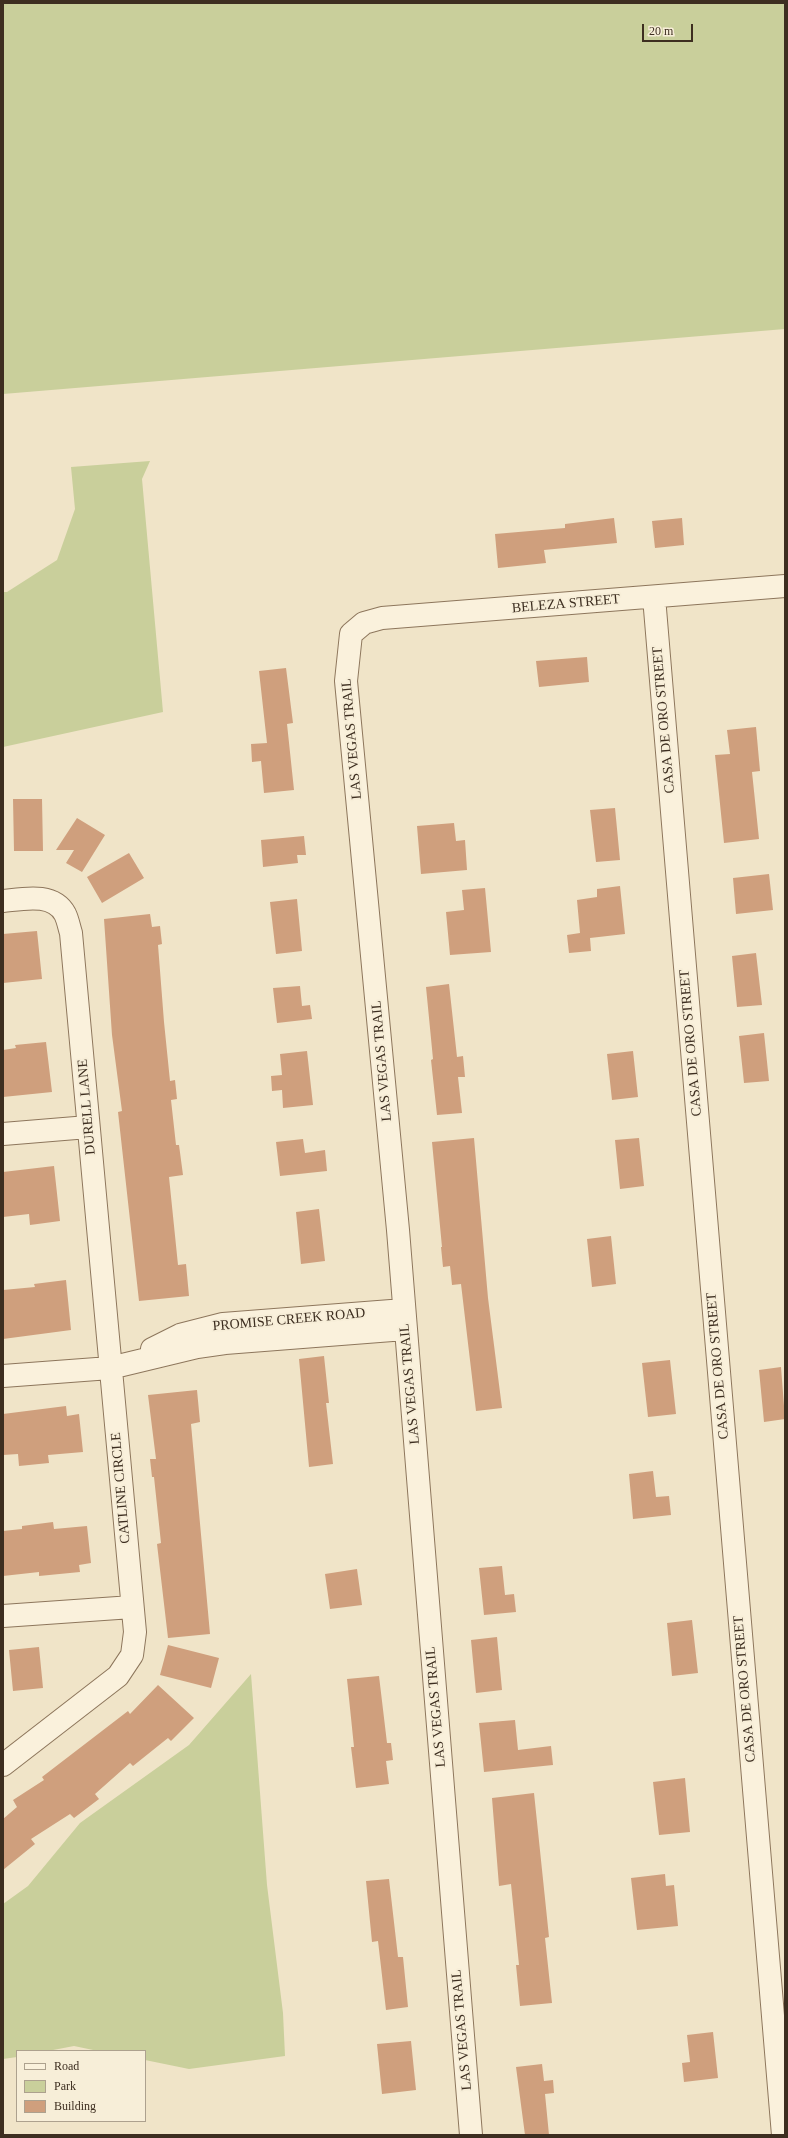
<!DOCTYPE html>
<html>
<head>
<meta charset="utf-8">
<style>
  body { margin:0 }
  #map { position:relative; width:788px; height:2138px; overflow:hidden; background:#f0e4c8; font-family:Georgia,serif }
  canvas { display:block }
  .frame { position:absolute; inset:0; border:4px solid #3d2e20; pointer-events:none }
  .legend { position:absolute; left:16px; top:2050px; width:130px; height:72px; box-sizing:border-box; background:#f7eed8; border:1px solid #ada18e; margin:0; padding:5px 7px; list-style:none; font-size:12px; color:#3d2e20 }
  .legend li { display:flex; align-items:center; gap:8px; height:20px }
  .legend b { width:20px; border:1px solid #ada18e }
  .scale { position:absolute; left:642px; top:24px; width:51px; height:18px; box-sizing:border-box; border:2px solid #3d2e20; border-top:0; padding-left:5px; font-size:12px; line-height:14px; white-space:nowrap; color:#3d2e20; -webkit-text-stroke:3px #f7eed8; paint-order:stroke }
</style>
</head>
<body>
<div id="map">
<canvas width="788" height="2138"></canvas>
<div class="frame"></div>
<ul class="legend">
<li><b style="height:5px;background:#faf1dc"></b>Road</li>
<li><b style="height:11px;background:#c9cf9b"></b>Park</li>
<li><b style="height:11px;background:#cf9f7d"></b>Building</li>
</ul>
<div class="scale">20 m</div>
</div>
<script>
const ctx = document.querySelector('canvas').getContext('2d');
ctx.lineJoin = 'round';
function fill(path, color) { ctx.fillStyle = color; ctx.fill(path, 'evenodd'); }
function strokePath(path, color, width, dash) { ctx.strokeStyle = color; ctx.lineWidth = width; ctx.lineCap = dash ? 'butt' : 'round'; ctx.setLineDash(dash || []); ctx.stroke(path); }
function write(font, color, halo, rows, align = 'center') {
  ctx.font = font + ' Georgia,serif'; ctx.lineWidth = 4; ctx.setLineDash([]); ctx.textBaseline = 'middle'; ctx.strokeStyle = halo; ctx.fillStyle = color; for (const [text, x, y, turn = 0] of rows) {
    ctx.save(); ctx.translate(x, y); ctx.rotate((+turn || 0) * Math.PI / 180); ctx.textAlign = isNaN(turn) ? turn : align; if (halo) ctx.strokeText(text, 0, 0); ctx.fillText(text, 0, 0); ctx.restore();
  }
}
fill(new Path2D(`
  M3 3H785V329L3 394Z
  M150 461 142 479 163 712 3 747V592H7L57 560 75 509 71 467Z
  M251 1674 267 1885 283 2013 285 2056 189 2069 145 2060V2051H98L74 2046 48 2051H17V2057L3 2059V1904L28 1886 80 1823 189 1745Z`), '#c9cf9b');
fill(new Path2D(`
  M614 518 617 543 544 550 546 563 498 568 495 534 565 528V524Z
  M682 518 684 545 655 548 652 521Z
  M587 657 589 682 539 687 536 661Z
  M286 668 293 723 287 724 294 790 264 793 261 761 252 762 251 744 267 743 259 671Z
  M756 727 760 771 752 772 759 839 724 843 715 755 730 754 727 730Z
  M13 799H42L43 851H14Z
  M615 808 620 860 596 862 590 810Z
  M77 818 105 835 82 872 66 863 74 850H56Z
  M454 823 456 841 465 840 467 870 421 874 417 826Z
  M304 836 306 855H297L298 863 263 867 261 840Z
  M129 853 144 878 102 903 87 877Z
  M769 874 773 910 736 914 733 878Z
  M620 886 625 934 590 938 591 951 569 953 567 935 580 933 577 900 597 897V889Z
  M485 888 491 952 450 955 446 912 464 910 462 890Z
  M297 899 302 951 276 954 270 902Z
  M150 914 152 927 160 926 162 944 158 945 164 1022 170 1081 175 1080 177 1099 171 1100 176 1145H179L183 1175 169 1177 178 1265 186 1264 189 1296 139 1301 118 1112 122 1111 112 1035 104 919Z
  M37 931 42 979 3 983V934Z
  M756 953 762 1005 737 1007 732 956Z
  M449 984 457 1057 463 1056 465 1077H458L462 1113 437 1115 431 1060 433 1059 426 987Z
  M300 986 302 1006 310 1005 312 1019 277 1023 273 988Z
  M764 1033 769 1081 744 1083 739 1036Z
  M46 1042 52 1092 3 1097V1050L16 1048 15 1045Z
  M307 1051 313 1105 283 1108 282 1090 272 1091 271 1076 282 1075 280 1054Z
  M633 1051 638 1097 612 1100 607 1054Z
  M474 1138 488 1298 502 1408 476 1411 461 1284 452 1285 450 1266 443 1267 441 1247H442L432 1142Z
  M639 1138 644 1186 620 1189 615 1140Z
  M303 1139 305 1153 325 1150 327 1171 280 1176 276 1142Z
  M54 1166 60 1221 30 1225 29 1214 3 1217V1172Z
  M319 1209 325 1261 301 1264 296 1212Z
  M611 1236 616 1284 592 1287 587 1239Z
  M66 1280 71 1330 3 1339V1290L35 1287 34 1284Z
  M324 1356 329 1403H326L333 1464 309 1467 299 1359Z
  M670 1360 676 1414 648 1417 642 1363Z
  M781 1367 785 1419 764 1422 759 1370Z
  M197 1390 200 1422 191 1424 210 1634 168 1638 157 1544 161 1543 154 1477H152L150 1459H156L148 1395Z
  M66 1406 67 1416 79 1414 83 1452 48 1455 49 1463 19 1466 18 1454 3 1455V1414Z
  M653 1471 656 1497 669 1496 671 1515 633 1519 629 1474Z
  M53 1522 54 1529 87 1526 91 1563 79 1565 80 1572 39 1576V1572L3 1576V1531L22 1529V1526Z
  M502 1566 505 1595 514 1594 516 1612 484 1615 479 1568Z
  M357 1569 362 1605 330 1609 325 1574Z
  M692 1620 698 1673 672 1676 667 1623Z
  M497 1637 502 1690 476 1693 471 1640Z
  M168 1645 219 1658 211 1688 160 1675Z
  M39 1647 43 1688 13 1691 9 1650Z
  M379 1676 387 1743H391L393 1760 386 1761 389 1784 356 1788 351 1747H354L347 1679Z
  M158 1685 194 1718 171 1741 168 1738 133 1766 130 1763 95 1794 99 1799 74 1818 70 1814 31 1839 35 1844 3 1870V1819L17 1807 13 1800 44 1780 42 1777 128 1711 130 1714Z
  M515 1720 518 1750 551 1746 553 1765 484 1772 479 1723Z
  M685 1778 690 1832 659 1835 653 1782Z
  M534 1793 549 1937 545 1938 552 2003 520 2006 516 1965H519L511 1884 499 1886 492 1798Z
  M665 1874 666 1886 674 1885 678 1926 637 1930 631 1878Z
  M389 1879 398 1957H403L408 2007 386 2010 378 1941 372 1942 366 1881Z
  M713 2032 718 2078 684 2082 682 2063 690 2062 687 2035Z
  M411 2041 416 2090 382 2094 377 2044Z
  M542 2064 544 2081 553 2080 554 2093 545 2094 549 2135H525L516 2067Z`), '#cf9f7d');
const minor = new Path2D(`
  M654 597 783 2135
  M3 901C23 899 53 892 65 914 68 920 69 927 71 933L135 1632 132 1655 118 1676 3 1765
  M3 1134 88 1127
  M152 1349 180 1335 223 1324 404 1310
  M3 1376 110 1368 197 1347 225 1343 405 1329
  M3 1616 132 1607
  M471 2135 398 1230 346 681 351 634 364 623 382 618 785 586`);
strokePath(minor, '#8d765c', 24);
strokePath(minor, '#faf1dc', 22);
write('14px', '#3d2e20', '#f7eed8', [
  ["BELEZA STREET",566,604,-5],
  ["CASA DE ORO STREET",664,720,-95],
  ["LAS VEGAS TRAIL",352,739,-95],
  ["CASA DE ORO STREET",691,1043,-95],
  ["LAS VEGAS TRAIL",382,1061,-95],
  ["DURELL LANE",87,1107,-95],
  ["PROMISE CREEK ROAD",289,1320,-5],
  ["CASA DE ORO STREET",718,1366,-95],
  ["LAS VEGAS TRAIL",410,1384,-95],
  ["CATLINE CIRCLE",121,1488,-95],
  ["CASA DE ORO STREET",745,1689,-95],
  ["LAS VEGAS TRAIL",436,1707,-95],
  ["LAS VEGAS TRAIL",462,2030,-95]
]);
</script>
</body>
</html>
